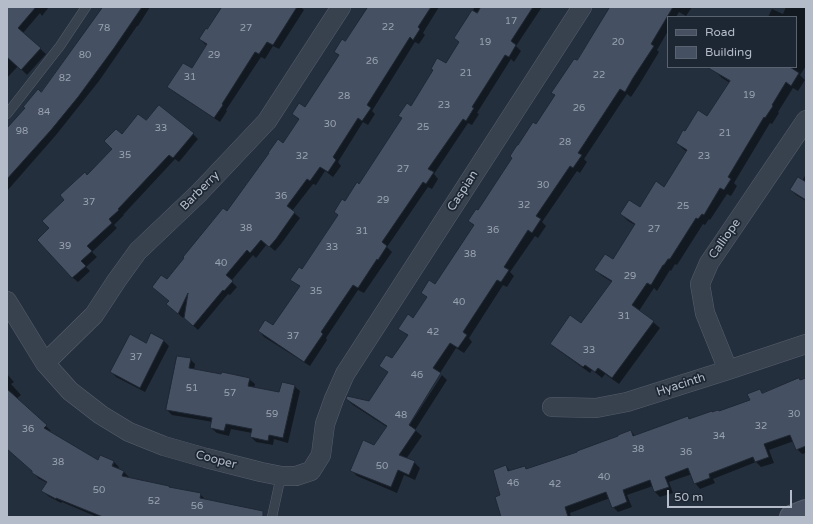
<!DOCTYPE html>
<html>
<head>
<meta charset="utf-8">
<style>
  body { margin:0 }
  #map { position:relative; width:813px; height:524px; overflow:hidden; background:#242f3e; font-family:"Varela Round",sans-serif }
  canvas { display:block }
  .frame { position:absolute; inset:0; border:8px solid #b4bcc9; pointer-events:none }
  .legend { position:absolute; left:667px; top:16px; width:130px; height:52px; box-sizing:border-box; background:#1d2633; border:1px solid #59626f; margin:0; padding:5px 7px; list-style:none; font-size:12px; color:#b4bcc9 }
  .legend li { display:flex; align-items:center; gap:8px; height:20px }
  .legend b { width:20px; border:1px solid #59626f }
  .scale { position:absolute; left:667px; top:490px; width:125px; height:18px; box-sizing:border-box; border:2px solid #b4bcc9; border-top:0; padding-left:5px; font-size:12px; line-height:14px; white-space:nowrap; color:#b4bcc9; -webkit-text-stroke:3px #1d2633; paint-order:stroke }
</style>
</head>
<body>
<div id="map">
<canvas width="813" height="524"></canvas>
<div class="frame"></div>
<ul class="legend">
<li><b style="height:5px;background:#465061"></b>Road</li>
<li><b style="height:11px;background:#455162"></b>Building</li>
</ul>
<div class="scale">50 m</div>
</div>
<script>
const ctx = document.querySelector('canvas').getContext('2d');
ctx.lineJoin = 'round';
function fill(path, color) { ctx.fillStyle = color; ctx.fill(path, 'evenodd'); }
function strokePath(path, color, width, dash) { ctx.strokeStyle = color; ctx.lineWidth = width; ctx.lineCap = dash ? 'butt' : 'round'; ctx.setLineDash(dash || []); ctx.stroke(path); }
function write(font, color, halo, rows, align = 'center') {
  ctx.font = font + ' "Varela Round",sans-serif'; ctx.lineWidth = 3.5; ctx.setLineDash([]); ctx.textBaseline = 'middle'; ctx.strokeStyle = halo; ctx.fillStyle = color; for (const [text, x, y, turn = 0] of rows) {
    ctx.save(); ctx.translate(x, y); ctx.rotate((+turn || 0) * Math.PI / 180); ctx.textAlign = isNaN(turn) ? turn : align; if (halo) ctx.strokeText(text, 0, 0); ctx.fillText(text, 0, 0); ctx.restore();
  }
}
fill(new Path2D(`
  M7 7H49L42 16 40 13 23 33 46 54 27 75 18 66 7 78Z
  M104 7H150L138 26H137L99 81 56 135 7 191V129L41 93Z
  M230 7H301L304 10 279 49 273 46 265 59 261 57 226 110 227 111 220 122 174 92 168 87 192 69 207 46 200 39Z
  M369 7H439L423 33 425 35 419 44 415 42 372 111 375 114 368 125 363 122 338 162 341 166 333 177 325 171 316 185 313 184 292 211 300 218 281 244 275 251 267 244 256 258 253 255 231 281 237 287 230 295 228 294 198 330 184 317 183 318 173 309 170 301 167 281 227 212 283 144 299 120 293 114 306 108 339 56 335 52 346 43Z
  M475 7H542L516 46 521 51 514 62 511 59 477 113 479 114 472 125 468 123 434 174 438 179 432 189 428 187 387 247 392 252 364 293 358 290 326 338 327 340 310 366 264 337 259 331 274 327 300 287 292 280 303 270 339 215 345 202 360 185 403 119 399 115 411 107 446 65 460 43 455 38Z
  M611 7H692L686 16 679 12 676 17H668V31L657 50 659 52 639 85 631 97 627 94 584 159 587 162 580 173 577 171 542 222 546 226 538 238 535 236 510 272 514 276 507 287 503 285 469 338 472 342 464 353 456 348 405 428 407 429 442 375 447 380 415 430 422 436 406 459 414 462 420 468 415 480 404 475 397 493 357 476 351 470 375 446 387 427 353 405 347 399 370 402 389 373 380 365 393 360 408 336 400 329 414 319 428 298 422 292 435 285 474 226 469 221 479 212 555 96 553 93 577 62Z
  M786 7H806V66L800 75 805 80 798 91 793 88 778 112 779 113 772 124 770 123 734 183 737 186 731 196 727 194 710 220 709 219 705 225 703 224 677 265 675 264 671 271 670 270 657 291 654 288 639 311 653 322 660 328 619 384 605 374 602 378 592 370 590 373 558 350 551 344 581 324 612 282 602 276 596 270 613 260 635 225 628 221 621 214 640 208 665 188 687 152 683 149 677 143 685 133 707 118 730 83 722 78 716 72 719 67H796V17H768L772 9 783 14Z
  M146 122 193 134 198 139 179 162 175 159 123 215H124L114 225 117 228 92 252 97 257 86 267 90 271 78 282 72 277 51 228 66 200 113 149 122 136Z
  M806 174V201L796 195 791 190 802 181Z
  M164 341 169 346 145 392 116 377 111 372 146 344Z
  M190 359 195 364 194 370 249 379 255 384 254 388 280 393 294 386 300 391 288 443 274 439 273 445 256 442 251 437 252 433 231 429 229 436 217 433 211 428 213 422 172 415 167 410Z
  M7 374 14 382 11 384 21 395 16 399 51 431 49 432 98 462 100 457 114 462 119 467 118 469 124 472 129 477 112 517H97L62 502 61 503 48 496 43 490 47 483 38 478 33 472V471L8 449 7 450ZM112 463H114L111 471Z
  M806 379V453L802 454 797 449 794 441 769 450 774 463 761 467 756 462 713 479 715 483 700 489 695 483 692 474 669 482 673 493 660 497 655 492 653 486 627 495 632 507 618 512 613 507 610 498 570 513 571 517H502V496L506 466 510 471 524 467 527 469 579 452 631 431 635 436 687 417 690 420 713 413 751 401 760 391 763 393Z
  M200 494 205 499 259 517H130Z`), '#0007');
const building = new Path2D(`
  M7 7H36L18 28 41 48 21 70 7 57Z
  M103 7H142L114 48 78 97 51 130 7 179V128L25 108 23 107 38 89 41 92Z
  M222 7H297L273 45 267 42 259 54 255 52 222 104 223 105 214 118 167 87 183 63 192 68 207 44 199 39 206 28 207 29Z
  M368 7H431L418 27 420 29 413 40 410 37 367 105 371 108 362 121 358 118 333 157 336 160 328 172 320 167 310 181 307 179 287 206 295 212 276 239 269 247 261 240 250 253 247 250 226 275 233 281 224 291 223 290 193 326 184 318 188 293 178 314 166 304 169 301 152 287 161 275 167 279 184 258 183 257 223 208 227 211 269 153H268L278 139 283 143 299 119 292 114 299 103 305 107 339 55 334 52 342 39 345 41Z
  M481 7H533L511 41 516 45 509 57 505 55 472 107 474 108 466 121 463 119 428 169 434 172 426 184 423 182 382 242 387 246 378 260 377 259 358 288 353 285 321 332 323 334 304 362 258 331 265 320 273 325 300 286 290 280 299 267 302 269 338 215 334 212 342 199 345 201 357 182 359 184 402 118 398 116 407 103 411 106 433 70 431 69 437 58 446 63 459 42 454 38 472 10 477 13Z
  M610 7H673L651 44 654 46 633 78 625 92 620 89 578 153 582 155 573 168 570 166 536 216 541 219 532 233 528 230 504 267 509 270 501 282 497 280 463 332 467 335 458 348 450 343 433 368 441 373 409 425 416 430 399 455 415 461 409 475 398 470 391 487 350 471 363 440 374 445 387 426 346 399 347 396 369 401 388 372 379 366 386 355 392 358 408 335 398 329 408 314 413 318 427 297 421 293 429 280 435 284 474 225 468 221 476 209 478 210 512 158 510 156 517 145H518L533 122 536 124 555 95 551 93 574 59 577 60Z
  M707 67H790L799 73 791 86 786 82 772 105 773 106 765 118 764 117 728 177 731 179 724 190 720 188 704 215 702 214 698 219 696 218 670 259H668L664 265H663L651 285 647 283 632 305 654 321 612 378 598 368 595 372 585 365 583 367 550 344 570 315 581 323 612 281 594 270 605 254 613 259 635 224 620 214 629 200 640 207 656 181 664 187 687 150 676 143 683 130 685 131 698 110 707 116 730 81Z
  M159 105 194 133 173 158 169 155 118 209 119 210 109 219 112 223 87 246 92 251 81 261 86 266 72 278 37 240 49 228 42 221 64 200 60 195 85 172 87 175 112 149 104 141 116 129 122 134 138 114 146 120Z
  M798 177 806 182V200L790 190Z
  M151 333 164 340 140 388 110 372 130 334 146 343Z
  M177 356 191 358 189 368 221 374 222 372 250 378 248 386 279 392 282 382 295 385 283 438 269 435 268 441 250 437 252 429 226 424 224 431 210 428 212 418 166 410Z
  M799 378 800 380 806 378V446L796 450 790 435 764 444 769 457 755 462 753 457 709 474 710 478 694 484 688 468 665 477 669 487 654 492 650 480 623 490 627 502 612 508 606 492 565 507 568 517H501L495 497 500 495 493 470 506 465 508 471 525 466 526 469 577 452V451L618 436V435L631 430 633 436 688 416 689 419 712 411V412L718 410 719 411 750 400 747 394 760 389 762 393Z
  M7 389 47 425 44 428 98 460 100 455 114 461 112 466 124 471 122 476 169 486V487L201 493 200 498 263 511V517H103L56 498V499L41 491 47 482 32 473V471L7 449Z`);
fill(building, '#455162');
strokePath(building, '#1f2835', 1);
const lane = new Path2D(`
  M7 114 60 46 86 7
  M272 517 281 476`);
const street = new Path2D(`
  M7 301 45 363 70 391 101 415 129 432 164 446 206 458 261 472 281 476H296L311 471 321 455 325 424 334 399 345 374 582 7
  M45 363 94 315 117 280 138 251 199 193 267 121 341 7
  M728 370 705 313 700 284 709 263 806 120
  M552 407 596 408 627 402 728 370 806 344`);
const secondary = new Path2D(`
  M791 517 806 511`);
strokePath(lane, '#565f6c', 10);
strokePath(street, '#565f6c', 20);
strokePath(secondary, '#565f6c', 24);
strokePath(lane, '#38414e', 9);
strokePath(street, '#38414e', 19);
strokePath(secondary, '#465061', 22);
write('10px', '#98a1af', null, [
  ["17",511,21],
  ["22",388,27],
  ["78",104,28],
  ["27",246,28],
  ["19",485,42],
  ["20",618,42],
  ["80",85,55],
  ["29",214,55],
  ["26",372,61],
  ["21",466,73],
  ["22",599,75],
  ["31",190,77],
  ["82",65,78],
  ["19",749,95],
  ["28",344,96],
  ["23",444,105],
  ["26",579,108],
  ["84",44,112],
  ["30",330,124],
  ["25",423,127],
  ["33",161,128],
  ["98",22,131],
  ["21",725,133],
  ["28",565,142],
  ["35",125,155],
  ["32",302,156],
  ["23",704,156],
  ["27",403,169],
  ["30",543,185],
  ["36",281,196],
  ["29",383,200],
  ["37",89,202],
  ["32",524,205],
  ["25",683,206],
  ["38",246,228],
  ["27",654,229],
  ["36",493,230],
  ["31",362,231],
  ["39",65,246],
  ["33",332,247],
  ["38",470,254],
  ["40",221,263],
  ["29",630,276],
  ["35",316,291],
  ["40",459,302],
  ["31",624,316],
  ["42",433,332],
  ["37",293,336],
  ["33",589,350],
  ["37",136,357],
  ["46",417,375],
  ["51",192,388],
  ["57",230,393],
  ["59",272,414],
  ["30",794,414],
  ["48",401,415],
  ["32",761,426],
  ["36",28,429],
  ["34",719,436],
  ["38",638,449],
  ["36",686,452],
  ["38",58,462],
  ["50",382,466],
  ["40",604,477],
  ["46",513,483],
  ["42",555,484],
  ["50",99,490],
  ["52",154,501],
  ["56",197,506]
]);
write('12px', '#b4bcc9', '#1d2633', [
  ["Barberry",200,191,-45],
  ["Caspian",463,191,-57],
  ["Calliope",725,239,-55],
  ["Hyacinth",681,385,-18],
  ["Cooper",216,460,15]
]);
</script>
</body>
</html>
